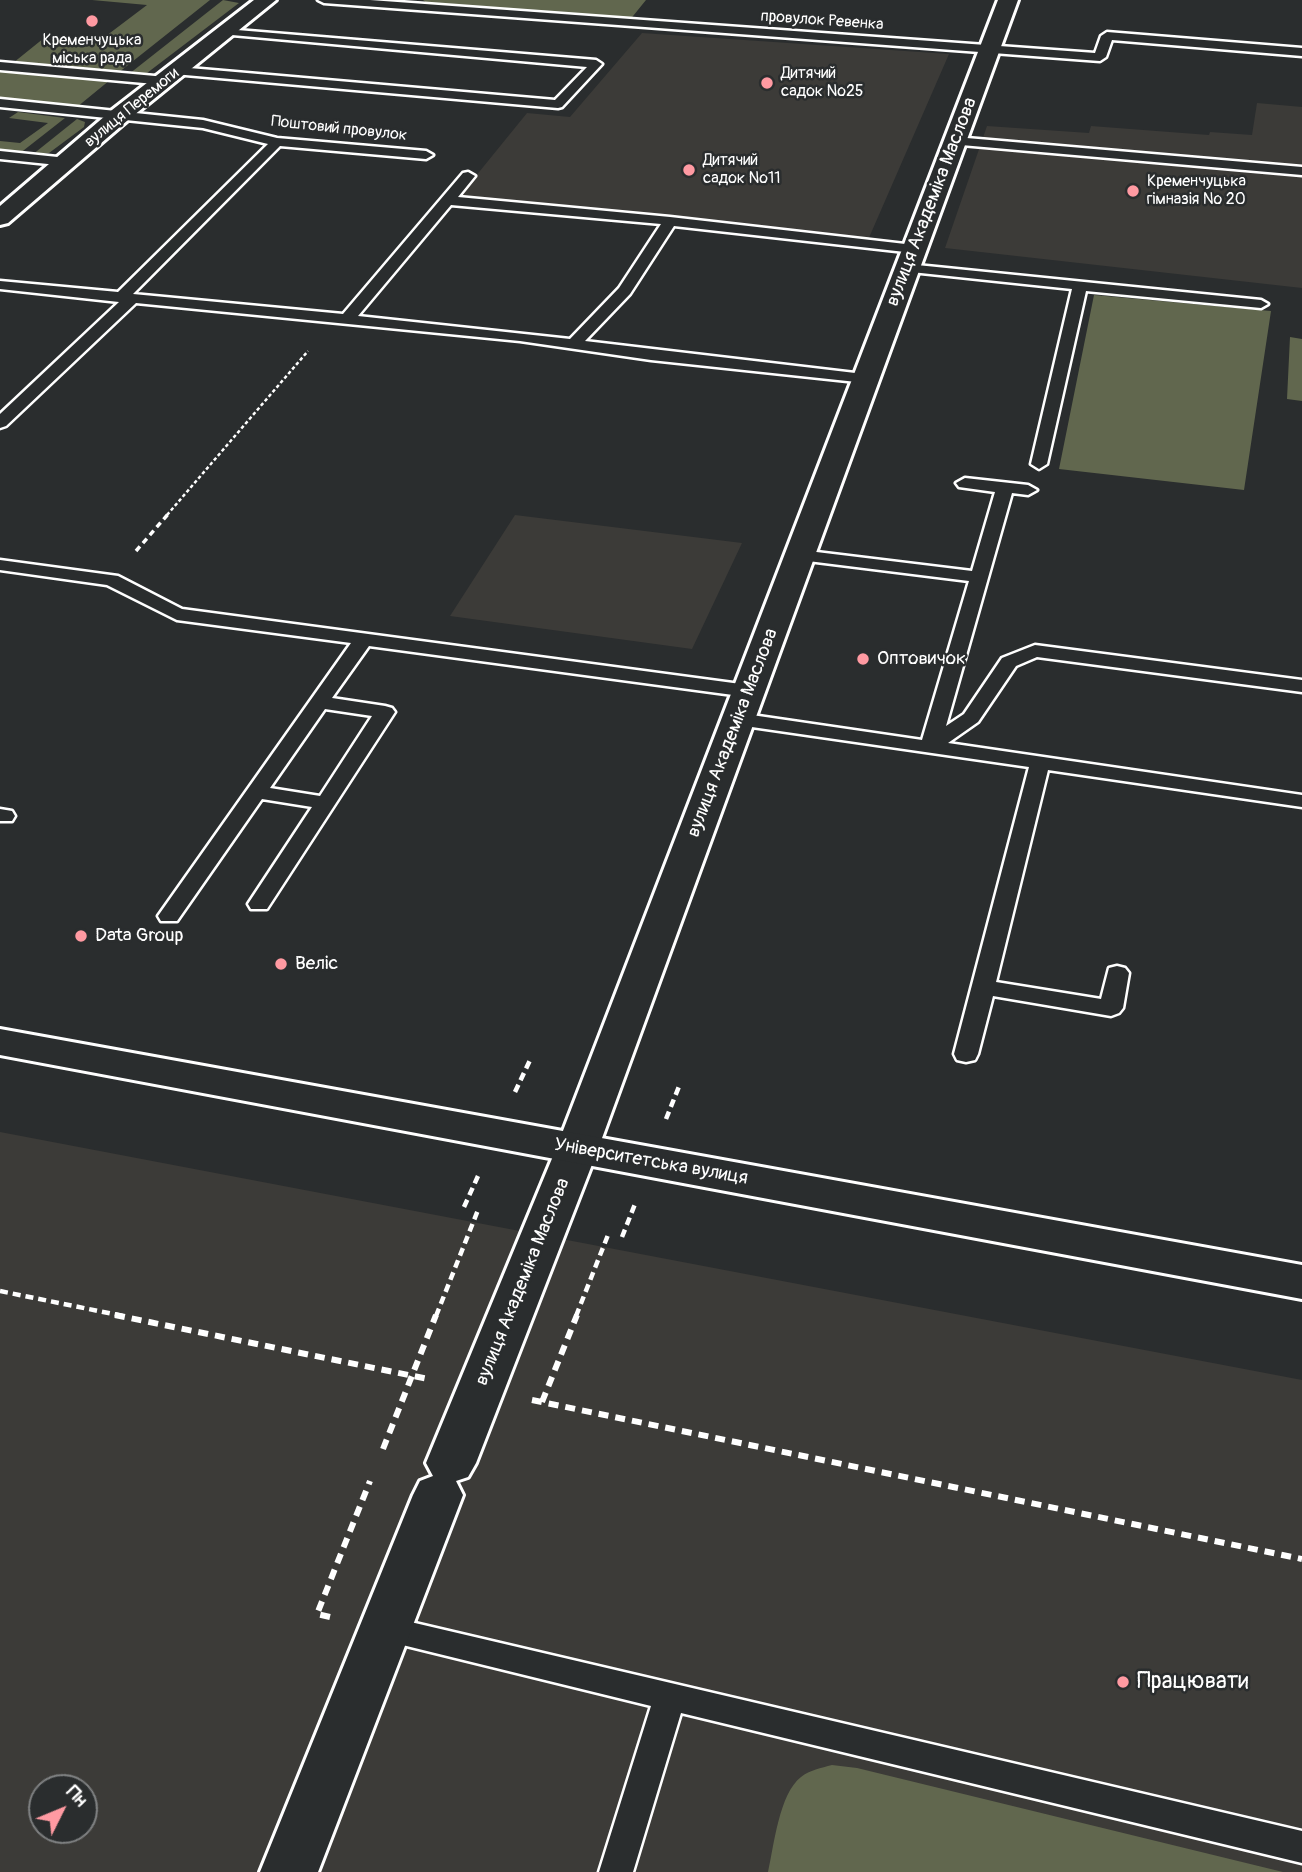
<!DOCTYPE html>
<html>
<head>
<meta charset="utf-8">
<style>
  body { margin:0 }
  #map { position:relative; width:1302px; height:1872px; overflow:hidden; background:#2a2d2e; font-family:Pangolin,sans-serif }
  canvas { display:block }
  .north { position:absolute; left:28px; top:1774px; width:70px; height:70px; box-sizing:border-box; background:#2a2d2e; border:2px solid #7f8182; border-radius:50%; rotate:47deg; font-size:19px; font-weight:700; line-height:28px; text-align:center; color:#fff }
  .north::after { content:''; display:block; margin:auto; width:24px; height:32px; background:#ff9aa2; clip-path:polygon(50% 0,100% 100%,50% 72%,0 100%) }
</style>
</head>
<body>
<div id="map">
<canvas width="1302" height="1872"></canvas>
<div class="north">Пн</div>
</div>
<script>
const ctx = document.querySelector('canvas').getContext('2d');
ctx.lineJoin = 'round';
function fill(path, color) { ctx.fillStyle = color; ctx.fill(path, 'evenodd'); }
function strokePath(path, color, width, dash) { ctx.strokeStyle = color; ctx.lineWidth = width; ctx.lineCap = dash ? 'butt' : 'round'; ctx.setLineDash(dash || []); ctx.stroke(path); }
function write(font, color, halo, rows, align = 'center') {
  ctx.font = font + ' Pangolin,sans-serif'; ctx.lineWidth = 5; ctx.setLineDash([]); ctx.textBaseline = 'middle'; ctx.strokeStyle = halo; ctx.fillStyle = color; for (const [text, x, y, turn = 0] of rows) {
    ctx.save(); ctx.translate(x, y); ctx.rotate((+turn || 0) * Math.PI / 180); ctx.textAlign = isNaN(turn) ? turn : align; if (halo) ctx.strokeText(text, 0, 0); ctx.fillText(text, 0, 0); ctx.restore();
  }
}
fill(new Path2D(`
  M642 33 949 54 868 240 458 198 527 113 570 117Z
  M1257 103 1302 107V288L945 248 987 126 1089 133 1091 126 1209 135 1210 132 1252 135Z
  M515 515 742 543 692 649 450 616Z
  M0 1132 1302 1380V1872H0ZM42 1788H84V1830H42Z`), '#3c3b38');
fill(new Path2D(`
  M92 0H210L118 73 13 63 44 38 98 42 147 5Z
  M223 0 239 3 147 73 129 74Z
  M423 0H646L629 21 429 5Z
  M0 70 110 80 77 107 0 99Z
  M18 112 65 118 19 154 0 152V141L20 143 48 123 9 118Z
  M77 119 85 122 84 127 49 153 32 155Z
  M1094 295 1271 311 1244 490 1059 469Z
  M1290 337 1302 339V401L1287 399Z
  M832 1765 857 1768 1283 1872H768C774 1846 779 1794 801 1777 810 1770 821 1768 832 1765Z`), '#61674e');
const lane = new Path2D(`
  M318 0H370L1095 53 1101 36 1107 32 1302 48V56L1112 40 1106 57 1100 61 324 3Z
  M225 29 596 60 602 64 562 107 558 108 174 74 172 71 178 67 555 100 587 67 221 34V30Z
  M0 62 166 77 172 81 166 85 0 70Z
  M0 99 203 120 277 138 426 151 433 155 426 159 280 146 133 294 343 314 463 173 468 172 475 176 458 197 670 217 914 245 921 249 914 253 674 226 630 294 585 341 872 375 874 378 872 381 866 383 651 360 520 341 136 303 6 426 0 428V414L119 302 0 289V281L118 292 268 144 203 128 0 107ZM451 205 661 224 619 288 570 339 358 316Z
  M955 137 1302 167V175L950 144 949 141Z
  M0 151 67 158 74 162 67 166 0 159Z
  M907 264 1261 300 1268 304 1261 308 1086 291 1047 464 1039 469 1031 464 1072 289 902 271 900 268Z
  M965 478 1028 485 1037 490 1028 495 1012 493 946 726 964 714 1002 658 1035 645 1302 680V692L1037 657 1016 666 978 722 948 743 1302 795V807L1048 770 996 982 1101 999 1109 968 1117 966 1125 968 1129 973 1123 1008 1119 1013 1111 1016 993 996 978 1054 975 1060 966 1062 957 1060 954 1054 1029 767 738 725 731 723 728 719 731 715 738 713 922 740 969 581 800 560 791 555 800 550 972 571 995 492 959 487 956 483Z
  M0 560 118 576 182 609 748 685 755 687 758 691 755 695 748 697 369 646 332 698 385 706 392 708 395 712 267 909H251L248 904 312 807 262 799 177 921H161L158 916 351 643 177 620 107 585 0 570ZM325 709 372 716 320 796 270 788Z
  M0 809 12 811 15 816 12 821H0Z
  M385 1616 1302 1831V1863L681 1713 633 1872H599L651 1706 374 1638 369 1629 374 1620Z`);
const street = new Path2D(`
  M998 0H1018L598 1149 476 1463 468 1477 456 1481 463 1495 318 1872H260L413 1495 420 1481 433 1476 426 1463 556 1149Z`);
const secondary = new Path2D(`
  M254 0H276L128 120 8 223 0 225V206L112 110Z
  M0 1029 1302 1265V1299L0 1055Z`);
strokePath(lane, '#fff', 5);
strokePath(street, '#fff', 6);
strokePath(secondary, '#fff', 6);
strokePath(new Path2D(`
  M167 515 308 351`), '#fff', 2.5, [3.5, 2.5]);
strokePath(new Path2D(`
  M136 551 169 513`), '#fff', 3.5, [6, 4.5]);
strokePath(new Path2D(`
  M515 1092 531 1058
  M666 1119 680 1084
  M464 1207 478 1176
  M622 1237 635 1204
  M0 1291 123 1316
  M436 1316 478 1210
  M576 1316 608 1235`), '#fff', 4.5, [8, 5]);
strokePath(new Path2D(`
  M115 1315 428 1379
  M532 1400 1302 1559
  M542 1402 577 1315
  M383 1449 436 1315
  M330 1617 317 1614 370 1481`), '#fff', 6, [10, 7]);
fill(lane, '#2a2d2e');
fill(street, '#2a2d2e');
fill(secondary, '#2a2d2e');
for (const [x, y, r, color] of [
  [92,21,7,"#ff9aa2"],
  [767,83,7,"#ff9aa2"],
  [689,170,7,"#ff9aa2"],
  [1133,191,7,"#ff9aa2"],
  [863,659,7,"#ff9aa2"],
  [81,936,7,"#ff9aa2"],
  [281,964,7,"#ff9aa2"],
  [1123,1682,7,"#ff9aa2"]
]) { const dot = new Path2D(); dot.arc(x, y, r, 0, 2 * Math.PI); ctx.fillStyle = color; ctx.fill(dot); strokePath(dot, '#2a2d2e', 2.5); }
write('16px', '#fff', '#2a2d2e', [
  ["провулок Ревенка",822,21,4],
  ["вулиця Перемоги",132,108,-39],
  ["Поштовий провулок",339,129,6]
]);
write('16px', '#fff', '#2a2d2e', [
  ["Кременчуцька",92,41,"center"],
  ["міська рада",92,59,"center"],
  ["Дитячий",781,74],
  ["садок №25",781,92],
  ["Дитячий",703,161],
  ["садок №11",703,179],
  ["Кременчуцька",1147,182],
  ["гімназія № 20",1147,200]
], 'left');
write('19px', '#fff', '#2a2d2e', [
  ["вулиця Академіка Маслова",932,202,-69],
  ["вулиця Академіка Маслова",733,733,-69],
  ["Університетська вулиця",651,1162,10],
  ["вулиця Академіка Маслова",523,1282,-68]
]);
write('19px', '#fff', '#2a2d2e', [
  ["Оптовичок",877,659],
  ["Data Group",95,936],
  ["Веліс",295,964]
], 'left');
write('23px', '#fff', '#2a2d2e', [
  ["Працювати",1137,1682]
], 'left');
</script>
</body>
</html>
